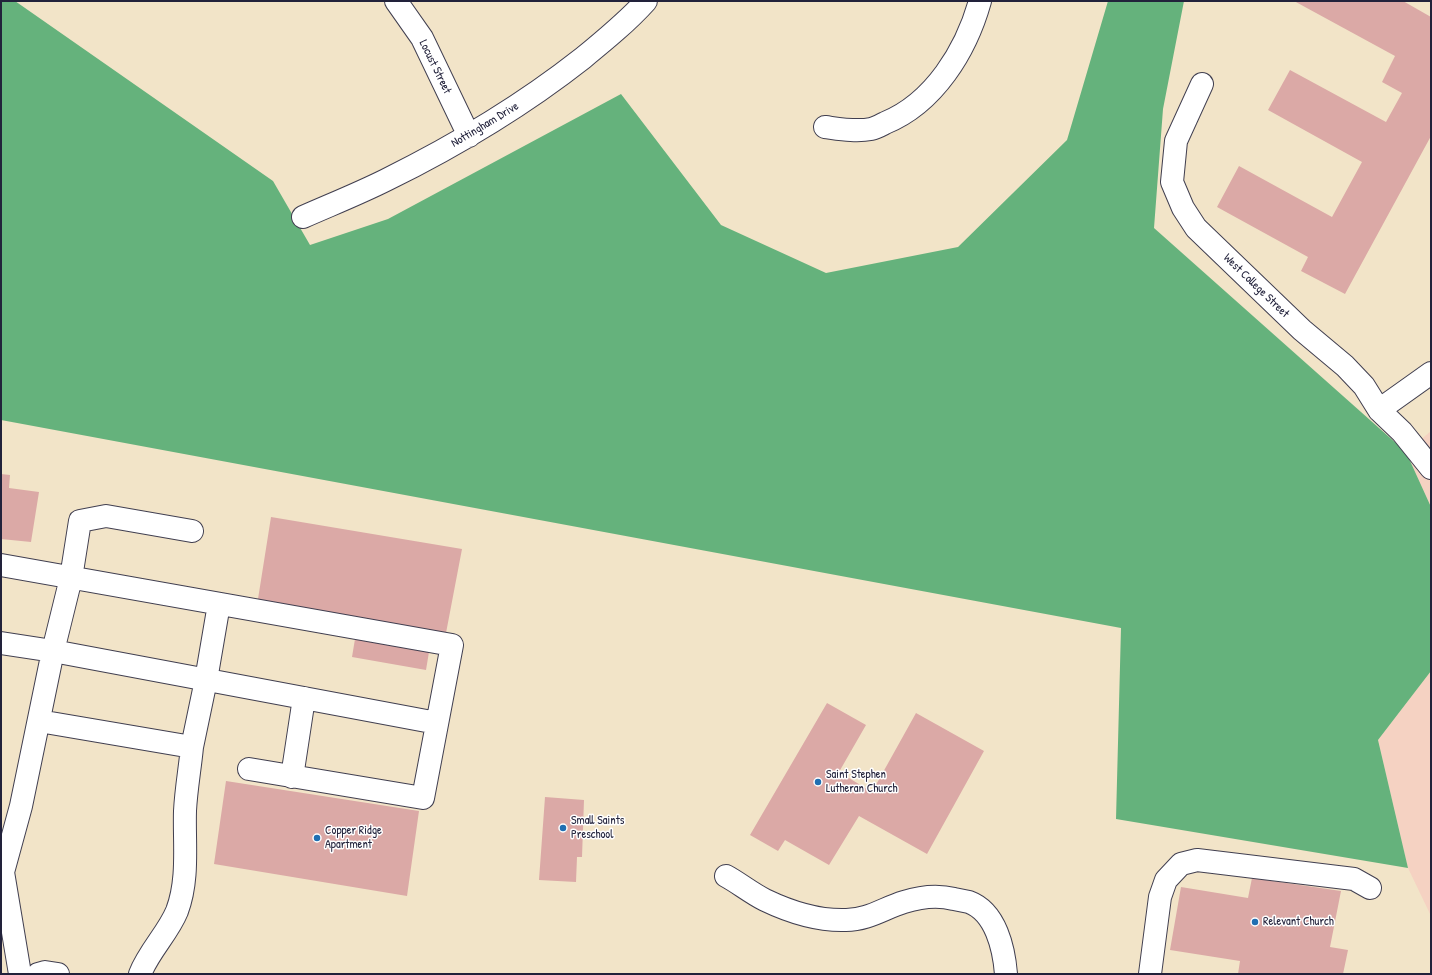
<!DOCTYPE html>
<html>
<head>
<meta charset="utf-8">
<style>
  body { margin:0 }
  #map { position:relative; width:1432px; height:975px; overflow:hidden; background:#f2e4c8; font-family:"Patrick Hand",sans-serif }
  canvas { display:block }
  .frame { position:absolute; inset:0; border:2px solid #22223b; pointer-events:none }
</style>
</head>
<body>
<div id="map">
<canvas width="1432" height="975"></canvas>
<div class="frame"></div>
</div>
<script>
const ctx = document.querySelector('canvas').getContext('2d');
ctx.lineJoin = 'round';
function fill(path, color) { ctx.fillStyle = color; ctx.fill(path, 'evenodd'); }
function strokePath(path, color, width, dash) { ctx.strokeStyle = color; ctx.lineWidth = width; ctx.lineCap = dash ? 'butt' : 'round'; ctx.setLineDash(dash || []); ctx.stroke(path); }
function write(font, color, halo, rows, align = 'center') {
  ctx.font = font + ' "Patrick Hand",sans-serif'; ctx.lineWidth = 3; ctx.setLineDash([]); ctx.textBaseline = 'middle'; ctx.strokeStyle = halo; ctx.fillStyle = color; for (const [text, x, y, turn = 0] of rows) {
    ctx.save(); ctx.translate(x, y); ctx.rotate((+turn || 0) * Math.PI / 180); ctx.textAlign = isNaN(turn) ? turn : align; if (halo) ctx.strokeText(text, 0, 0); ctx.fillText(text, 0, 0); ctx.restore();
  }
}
fill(new Path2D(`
  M1431 431V507L1406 452Z
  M1431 671V916L1408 868 1378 740Z`), '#f5d2c2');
fill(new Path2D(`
  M1 1H15L273 181 310 245 388 219 621 94 721 225 826 273 958 247 1067 140 1108 1H1184L1163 109 1154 228 1406 452 1431 507V671L1378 740 1408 868 1116 819 1121 628 1 420Z`), '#65b27c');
fill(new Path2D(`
  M1294 1H1403L1431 17V136L1345 294 1301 271 1308 257 1217 207 1239 166 1332 217 1362 162 1268 110 1290 70 1386 122 1402 93 1382 82 1395 56Z
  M1 474 10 475 9 488 39 492 31 542 1 539Z
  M271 517 462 549 446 633 258 599Z
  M356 633 430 646 426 670 352 657Z
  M827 703 866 725 839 772 872 792 916 713 984 751 927 854 859 816 829 865 785 840 778 851 750 835Z
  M226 781 419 811 407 896 214 864Z
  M545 797 584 800 582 857H577L576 882 539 880Z
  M1252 878 1341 891 1330 947 1348 950 1343 974H1238L1240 961 1170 950 1181 887 1248 898Z`), '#dba9a6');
const minor = new Path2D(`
  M396 1 422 38 469 136
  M1202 84 1176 141 1172 182 1183 208 1196 228 1302 330 1345 366 1364 386 1379 410 1402 432 1431 468
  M825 127C840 129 856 132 871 129 876 128 881 125 885 123 934 103 966 51 980 1
  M303 217C330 205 358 194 386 180 455 146 522 106 583 58 605 40 627 22 646 1
  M1379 410 1431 373
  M192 531 106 516 80 521 71 578 53 651 437 723
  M1 565 452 645 423 798 249 769
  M1 643 53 651 21 806 3 872 20 974
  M39 721 192 747 206 680 219 604
  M292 777 304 698
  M726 876C739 883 751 893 765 900 790 912 818 921 846 920 868 920 884 908 904 902 920 897 938 895 954 899 959 900 964 901 969 902 996 912 1004 949 1006 974
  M38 974 45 972 58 974
  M140 974C149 951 168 933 177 911 189 879 184 844 185 811 186 790 190 768 192 747
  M1150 974 1160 897 1166 880 1181 864 1197 860 1354 879 1370 888`);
strokePath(minor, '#413f50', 24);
strokePath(minor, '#fff', 22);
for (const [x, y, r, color] of [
  [818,782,4,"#1f6fb2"],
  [563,828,4,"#1f6fb2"],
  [317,838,4,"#1f6fb2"],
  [1255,922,4,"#1f6fb2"]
]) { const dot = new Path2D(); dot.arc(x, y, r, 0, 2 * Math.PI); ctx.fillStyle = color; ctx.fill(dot); strokePath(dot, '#fff', 1.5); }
write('12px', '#22223b', '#fff', [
  ["Locust Street",435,67,64],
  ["Nottingham Drive",485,125,-31],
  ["West College Street",1256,286,44]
]);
write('12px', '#22223b', '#fff', [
  ["Saint Stephen",826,775],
  ["Lutheran Church",826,789],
  ["Small Saints",571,821],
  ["Preschool",571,835],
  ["Copper Ridge",325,831],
  ["Apartment",325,845],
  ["Relevant Church",1263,922]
], 'left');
</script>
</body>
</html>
